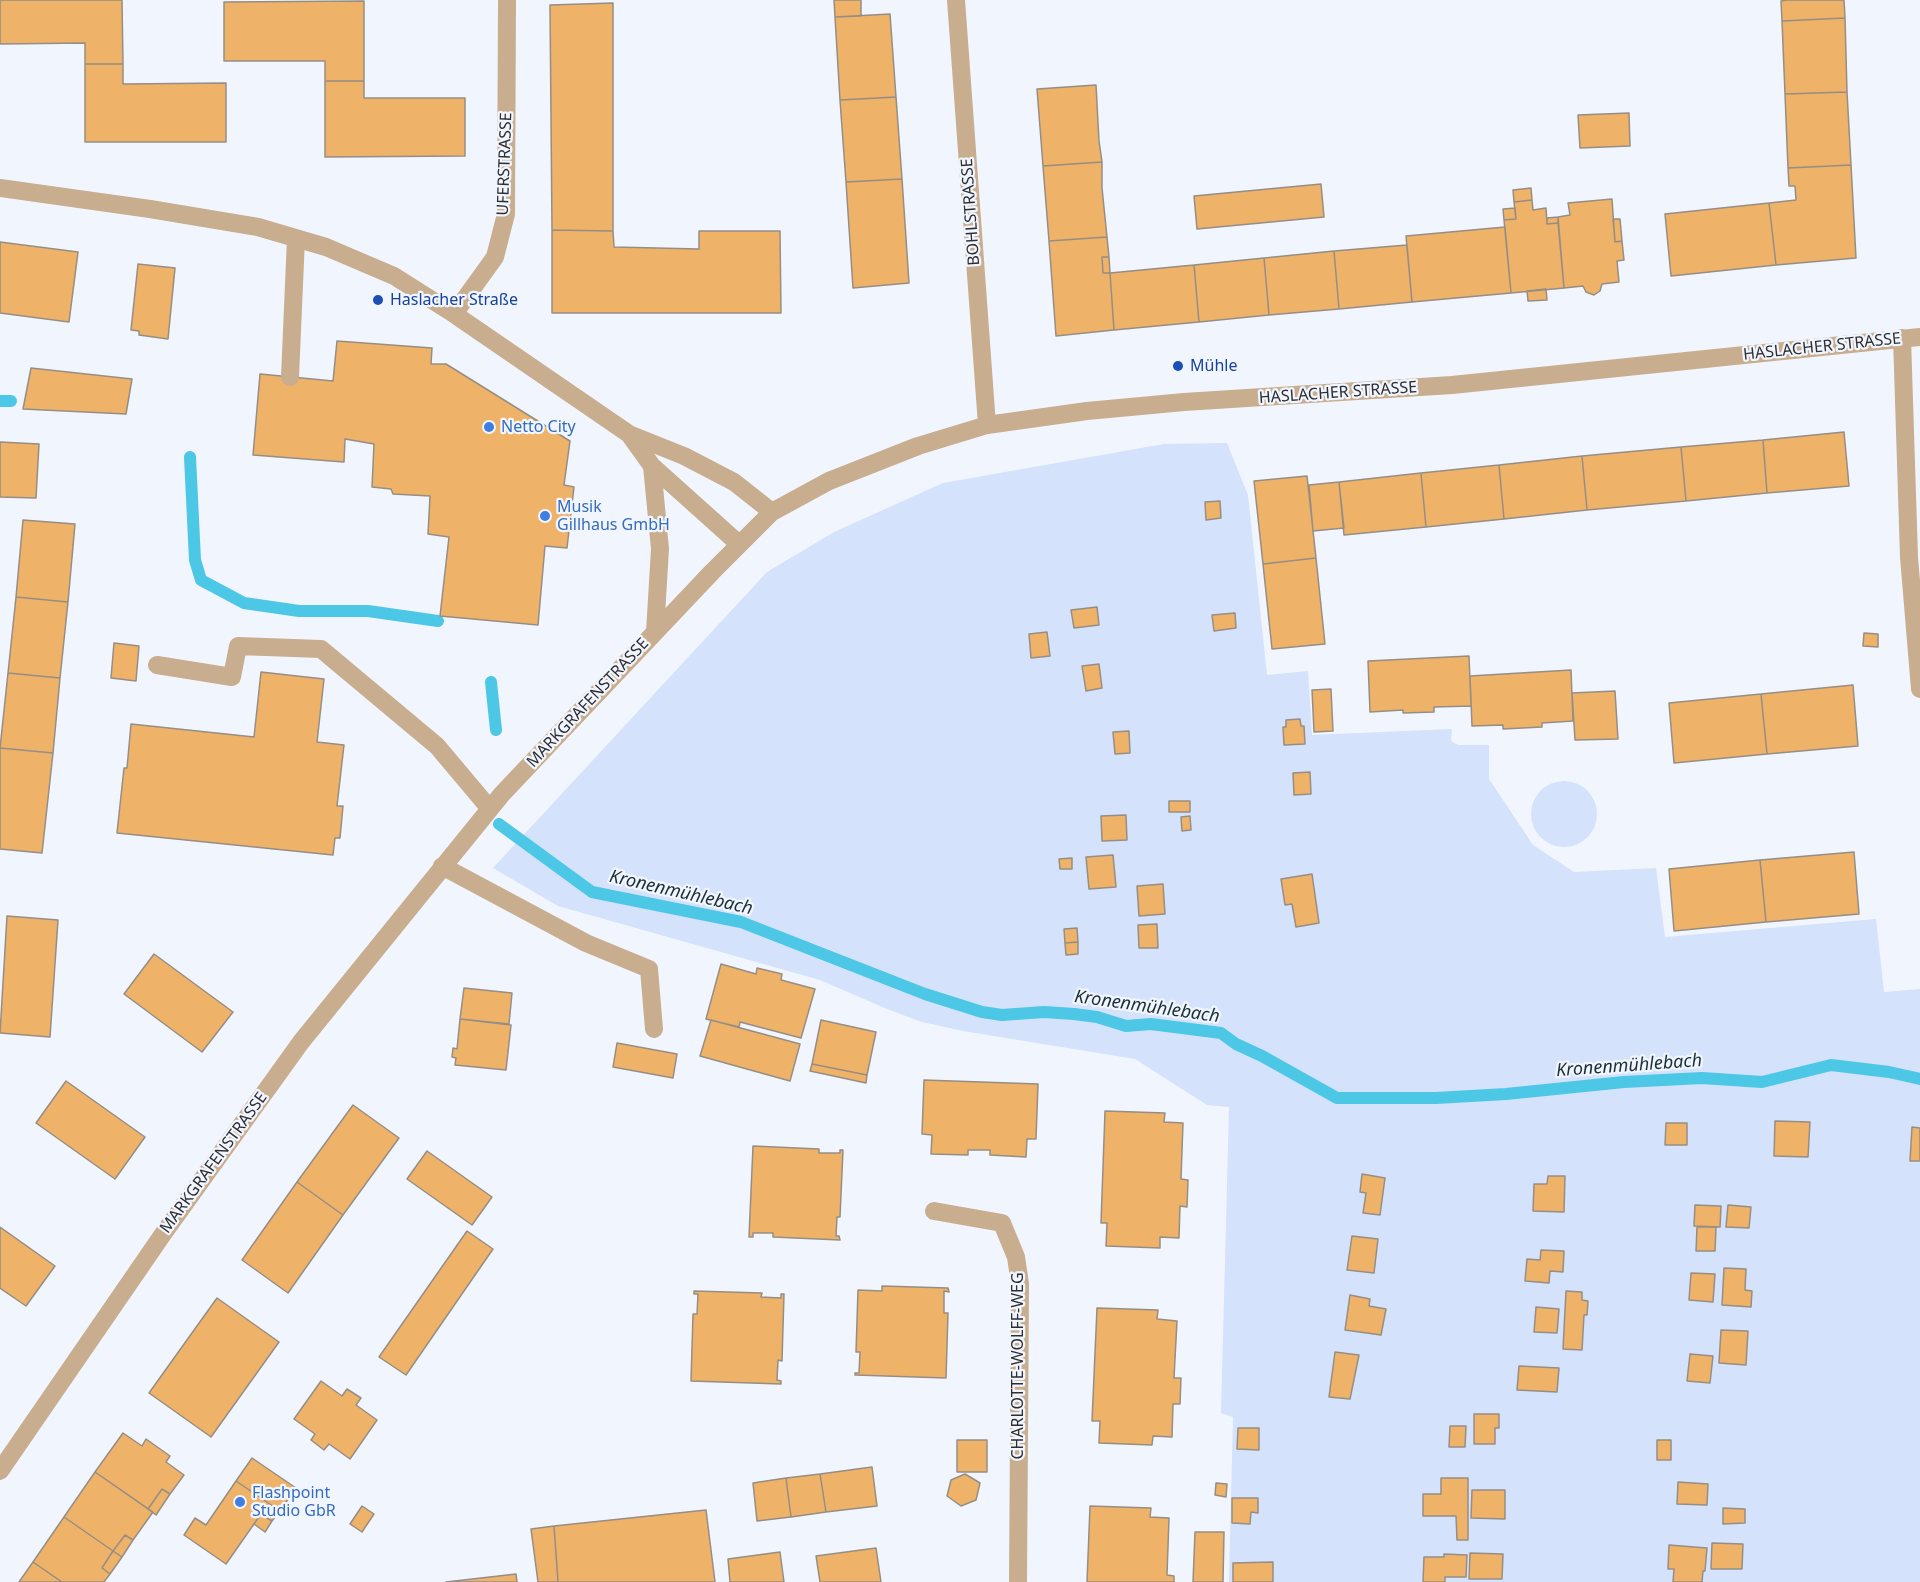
<!DOCTYPE html>
<html>
<head>
<meta charset="utf-8">
<style>
  body { margin:0 }
  canvas { display:block; background:#f1f5fe }
</style>
</head>
<body>
<canvas width="1920" height="1582"></canvas>
<script>
const ctx = document.querySelector('canvas').getContext('2d');
ctx.lineJoin = 'round';
function fill(path, color) { ctx.fillStyle = color; ctx.fill(path, 'evenodd'); }
function strokePath(path, color, width, dash) { ctx.strokeStyle = color; ctx.lineWidth = width; ctx.lineCap = dash ? 'butt' : 'round'; ctx.setLineDash(dash || []); ctx.stroke(path); }
function write(font, color, halo, rows, align = 'center') {
  ctx.font = font + ' "Noto Sans",sans-serif'; ctx.lineWidth = 4.5; ctx.setLineDash([]); ctx.textBaseline = 'middle'; ctx.strokeStyle = halo; ctx.fillStyle = color; for (const [text, x, y, turn = 0] of rows) {
    ctx.save(); ctx.translate(x, y); ctx.rotate((+turn || 0) * Math.PI / 180); ctx.textAlign = isNaN(turn) ? turn : align; if (halo) ctx.strokeText(text, 0, 0); ctx.fillText(text, 0, 0); ctx.restore();
  }
}
fill(new Path2D(`
  M1227 443 1248 495 1267 675 1308 671 1312 735 1452 729 1451 741 1458 745H1489V779L1533 845 1574 872 1656 868 1665 937 1876 919 1884 992 1920 989V1582H1229L1233 1417 1221 1413 1229 1107 1207 1105 1135 1059 963 1031 922 1022 887 1009 820 980 558 906 493 868 767 572 834 532 943 483 1164 444Z
  M1531 814a33 33 0 1 1 66 0a33 33 0 1 1-66 0Z`), '#d4e2fc');
strokePath(new Path2D(`
  M0 401H11
  M190 457 195 560 201 580 244 603 299 611H368L438 621
  M491 682 496 730
  M499 824 592 892 741 922 925 994 982 1012 1002 1015 1044 1012 1074 1014 1097 1017 1126 1026 1151 1024 1221 1033 1236 1044 1262 1056 1337 1098H1436L1506 1094 1624 1082 1702 1078 1762 1082 1831 1065 1889 1072 1920 1079`), '#4cc7e6', 12);
const building = new Path2D(`
  M0 0H122L123 64H85V43L0 44Z
  M834 0H861V16L835 17Z
  M1787 0H1844L1845 18 1782 21 1781 1Z
  M364 1V81H325V61H224V2Z
  M613 3V231L552 230 550 5Z
  M890 14 896 97 840 100 835 17Z
  M1845 18 1847 92 1785 94 1782 21Z
  M85 64H123V84L226 83V142H85Z
  M325 81H364V98H465V156L325 157Z
  M1096 85 1099 141 1102 162 1043 166 1037 89Z
  M1847 92 1851 165 1788 168 1785 94Z
  M896 97 902 179 846 182 840 100Z
  M1629 113 1630 146 1580 148 1578 115Z
  M1102 162V188L1107 237 1049 241 1043 166Z
  M1851 165 1856 258 1776 265 1769 203 1796 200 1795 186H1789L1788 168Z
  M902 179 909 283 853 288 846 182Z
  M1321 184 1324 217 1197 229 1194 196Z
  M1531 188 1532 200 1514 202 1513 190Z
  M1612 199 1615 242 1622 241 1624 260 1617 261 1619 282 1602 284 1600 291 1594 295 1586 292 1583 286 1564 288 1558 217 1570 215 1568 203Z
  M1532 200 1533 210 1546 208 1547 224 1558 223 1564 288 1511 293 1504 220 1516 219 1514 202Z
  M1769 203 1776 265 1671 276 1665 214Z
  M1515 208 1516 219 1504 220 1503 209Z
  M1558 217V223L1547 224V218Z
  M1613 219H1620L1622 241 1615 242Z
  M1505 227 1511 293 1412 302 1406 236Z
  M552 230 613 231 614 247 699 249V231H780L781 313H552Z
  M1107 237 1109 257H1102L1103 273H1110L1114 330 1056 336 1049 241Z
  M0 242 78 252 69 322 0 313Z
  M1407 245 1412 302 1339 309 1334 251Z
  M1334 251 1339 309 1269 315 1264 258Z
  M1102 257H1109L1110 273H1103Z
  M1264 258 1269 315 1199 322 1194 265Z
  M138 264 175 268 168 339 139 335V331L131 330Z
  M1194 265 1199 322 1114 330 1110 273Z
  M1546 289 1547 300 1528 301 1527 291Z
  M337 341 432 348 431 364H446L570 441 564 485 574 487 567 548 545 546 538 625 440 616 449 537 428 534 430 496 393 494 391 489 372 487 374 444 345 439 344 462 253 455 260 374 333 381Z
  M31 368 132 379 126 414 23 409Z
  M1844 432 1849 486 1767 493 1763 440Z
  M1763 440 1767 493 1686 501 1681 447Z
  M0 442 39 444 36 498 0 497Z
  M1681 447 1686 501 1587 510 1582 456Z
  M1582 456 1587 510 1504 519 1499 465Z
  M1499 465 1504 519 1426 527 1421 473Z
  M1421 473 1426 527 1344 535 1339 482Z
  M1307 476 1316 558 1263 564 1254 481Z
  M1339 482 1344 528 1313 531 1309 485Z
  M1220 501 1221 518 1206 520 1205 502Z
  M23 520 75 524 68 602 16 597Z
  M1316 558 1325 644 1272 649 1263 564Z
  M16 597 68 602 60 678 8 673Z
  M1097 607 1099 625 1074 628 1071 610Z
  M1235 613 1236 628 1214 631 1212 615Z
  M1047 632 1050 656 1031 658 1029 634Z
  M1864 633 1878 634V647L1863 646Z
  M114 643 139 646 136 681 111 678Z
  M1469 656 1471 706 1434 707V712L1403 713V710L1370 712 1368 661Z
  M1099 664 1102 688 1086 691 1082 666Z
  M1571 670 1573 721 1542 723V727L1503 729V725L1472 726 1470 676Z
  M261 672 324 679 317 742 344 745 337 806H343L340 838H335L333 855 117 833 124 768H127L131 724 254 737Z
  M8 673 60 678 53 753 0 748Z
  M1853 685 1858 746 1767 754 1761 694Z
  M1331 689 1333 731 1314 732 1312 690Z
  M1615 691 1618 739 1575 740 1572 693Z
  M1761 694 1767 754 1674 763 1669 703Z
  M1300 719 1301 726H1304L1305 744 1284 745 1283 727H1286V720Z
  M1129 731 1130 753 1115 754 1113 732Z
  M0 748 53 753 42 853 0 849Z
  M1310 772 1311 794 1294 795 1293 773Z
  M1169 801H1190V812H1169Z
  M1126 815 1127 840 1102 841 1101 816Z
  M1190 816 1191 830 1182 831 1181 817Z
  M1854 852 1859 914 1766 922 1760 860Z
  M1113 855 1116 887 1089 889 1086 857Z
  M1072 858V869H1060L1059 859Z
  M1760 860 1766 922 1674 931 1669 869Z
  M1312 874 1319 923 1296 927 1292 904 1285 905 1281 879Z
  M1163 884 1165 914 1139 916 1137 886Z
  M7 916 58 920 50 1037 0 1033Z
  M1157 924 1158 948H1139L1138 925Z
  M1077 928 1078 942 1065 943 1064 929Z
  M1078 942V954L1066 955 1065 943Z
  M154 954 233 1012 202 1052 124 994Z
  M721 964 756 974 757 968 782 974 781 980 815 989 801 1038 740 1022 739 1027 706 1019Z
  M464 988 512 993 509 1024 460 1019Z
  M460 1019 511 1025 506 1070 455 1065 456 1058 452 1057 453 1048 457 1049Z
  M711 1020 800 1044 790 1081 700 1056Z
  M821 1020 876 1032 867 1075 812 1064Z
  M617 1043 677 1054 673 1078 613 1067Z
  M812 1064 867 1075 866 1083 810 1071Z
  M924 1080 1038 1084 1036 1139H1027L1026 1157 990 1155V1150H968V1155L931 1154 932 1135 922 1134Z
  M66 1081 145 1137 115 1179 36 1123Z
  M353 1105 399 1138 343 1215 297 1182Z
  M1105 1111 1165 1113 1164 1122 1183 1123 1181 1179 1188 1180 1187 1207 1180 1206 1179 1238 1160 1237V1248L1106 1246 1107 1223H1101Z
  M1775 1121 1810 1122 1808 1157 1774 1156Z
  M1666 1123H1687V1145H1665Z
  M1912 1127 1920 1128V1161H1910Z
  M753 1146 819 1149V1153H840V1150H843L840 1217H837L836 1236H839L840 1240 773 1237V1233H753V1237H749Z
  M427 1151 492 1197 472 1225 407 1179Z
  M1362 1174 1385 1178 1380 1215 1363 1213 1366 1193 1360 1192Z
  M1548 1176H1565L1564 1212 1533 1211 1534 1184H1547Z
  M297 1182 343 1215 288 1293 242 1260Z
  M1695 1205 1721 1206 1720 1227 1694 1226Z
  M1728 1205 1751 1207 1749 1228 1726 1227Z
  M0 1227 55 1266 26 1306 0 1288Z
  M1697 1227H1716L1715 1251H1696Z
  M467 1231 493 1249 406 1375 379 1357Z
  M1352 1236 1378 1239 1374 1273 1347 1270Z
  M1541 1250 1564 1251 1563 1272 1550 1271 1549 1283 1525 1281 1527 1259 1540 1260Z
  M1724 1268 1746 1269 1745 1290 1752 1291 1751 1307 1722 1305Z
  M1691 1273 1715 1274 1713 1302 1689 1300Z
  M882 1286 948 1288 949 1292 944 1291V1313H948L946 1378 855 1375V1373H859L860 1352H856L858 1290 882 1291Z
  M694 1291 762 1293 761 1297 781 1298V1294H784L782 1361 778 1360 777 1380 781 1381V1384L691 1381 693 1314H697L698 1294H694Z
  M1566 1291 1582 1292V1300L1588 1301 1587 1315H1584L1582 1350 1563 1349Z
  M1350 1295 1370 1299 1369 1306 1386 1309 1381 1335 1345 1330Z
  M217 1298 279 1342 211 1437 149 1393Z
  M1536 1307 1559 1309 1557 1333 1534 1332Z
  M1097 1308 1158 1310 1157 1319 1177 1321 1174 1378H1181L1180 1404H1173L1172 1437 1153 1436 1152 1445 1099 1443 1100 1421H1092Z
  M1721 1330 1748 1331 1746 1365 1719 1363Z
  M1335 1352 1359 1355 1350 1399 1329 1397Z
  M1690 1354 1713 1356 1710 1383 1687 1381Z
  M1519 1366 1559 1368 1557 1392 1517 1390Z
  M321 1381 342 1396 347 1389 361 1398 356 1405 377 1420 350 1459 329 1444 324 1450 311 1440 315 1434 294 1419Z
  M1474 1414H1499V1428H1495V1444H1474Z
  M1450 1426H1466L1465 1447H1449Z
  M1238 1428H1259V1450L1237 1449Z
  M123 1433 142 1446 146 1439 170 1456 166 1462 184 1475 170 1494 162 1489 148 1509 95 1472Z
  M957 1440H987V1472H957Z
  M1657 1440H1671V1460H1657Z
  M252 1458 296 1488 280 1511 236 1481Z
  M872 1467 877 1506 826 1512 820 1474Z
  M95 1472 153 1512 133 1540 125 1535 113 1551 64 1517Z
  M820 1474 826 1512 791 1517 786 1478Z
  M965 1474 980 1483 976 1500 961 1506 947 1496 951 1480Z
  M786 1478 791 1517 757 1521 753 1483Z
  M1441 1478H1468V1540H1457L1456 1516H1423V1494H1441Z
  M236 1481 280 1511 272 1521 261 1514 226 1564 184 1535 195 1518 206 1525Z
  M1678 1482 1708 1484 1707 1505 1677 1504Z
  M1216 1483 1227 1484 1226 1497 1215 1495Z
  M162 1489 170 1494 156 1515 148 1509Z
  M1472 1490H1505V1519L1471 1518Z
  M1232 1498H1258V1513L1251 1512 1250 1524 1232 1523Z
  M362 1506 374 1514 362 1532 350 1524Z
  M1090 1506 1151 1508 1150 1517 1169 1518 1167 1575 1174 1576V1582H1087Z
  M1723 1508 1745 1509V1523L1723 1524Z
  M706 1510 715 1582H558L554 1526Z
  M261 1514 272 1521 265 1532 254 1524Z
  M64 1517 113 1551 102 1568 110 1574 104 1582H62L33 1562Z
  M554 1526 558 1582H538L531 1529Z
  M1195 1532H1224L1223 1582H1193Z
  M125 1535 133 1540 122 1557 113 1551Z
  M1712 1543 1743 1544 1742 1569H1711Z
  M1669 1545 1707 1548 1705 1571H1703L1702 1582H1673L1674 1569H1668Z
  M876 1548 881 1582H820L816 1556Z
  M113 1551 122 1557 110 1574 102 1568Z
  M780 1552 784 1582H730L728 1559Z
  M1470 1553 1503 1554 1502 1579H1469Z
  M1444 1554 1467 1555 1466 1577H1445V1582H1423L1424 1557H1444Z
  M33 1562 62 1582H19Z
  M1273 1562V1582H1233V1563Z
  M516 1574 517 1582H446Z`);
fill(building, '#efb269');
strokePath(building, '#968e85', 1.5);
strokePath(new Path2D(`
  M956 0 987 425
  M0 188 150 209 258 227 326 247 394 276 454 314 629 434 684 456 734 482 772 512
  M454 314 495 257 506 214 507 0
  M1902 338 1909 557 1920 689
  M290 377 296 238
  M629 434 652 466 739 544
  M652 466 660 549 655 632
  M157 665 232 677 238 646 321 649 437 746 490 809
  M442 866 586 943 649 969 654 1029
  M934 1211 1002 1223 1016 1257 1020 1284 1018 1582
  M0 1471 163 1234 301 1042 502 794 712 572 772 512 829 481 918 446 987 425 1087 411 1184 402 1452 385 1920 337`), '#c8ad8f', 18);
for (const [x, y, r, color] of [
  [378,300,6,"#1a4fb4"],
  [1178,366,6,"#1a4fb4"],
  [489,427,6,"#3f7fe0"],
  [545,516,6,"#3f7fe0"],
  [240,1502,6,"#3f7fe0"]
]) { const dot = new Path2D(); dot.arc(x, y, r, 0, 2 * Math.PI); ctx.fillStyle = color; ctx.fill(dot); strokePath(dot, '#f1f5fe', 2); }
write('16px', '#2c2e32', '#f1f5fe', [
  ["UFERSTRASSE",505,164,-88],
  ["BOHLSTRASSE",971,212,-94],
  ["HASLACHER STRASSE",1822,347,-6],
  ["HASLACHER STRASSE",1338,393,-4],
  ["MARKGRAFENSTRASSE",588,703,-47],
  ["MARKGRAFENSTRASSE",214,1163,-54],
  ["CHARLOTTE-WOLFF-WEG",1018,1366,-90]
]);
write('16px', '#164399', '#f1f5fe', [
  ["Haslacher Straße",390,300],
  ["Mühle",1190,366]
], 'left');
write('16px', '#366cbe', '#f1f5fe', [
  ["Netto City",501,427],
  ["Musik",557,507],
  ["Gillhaus GmbH",557,525],
  ["Flashpoint",252,1493],
  ["Studio GbR",252,1511]
], 'left');
write('italic 18px', '#1a3036', '#f1f5fe', [
  ["Kronenmühlebach",681,893,13],
  ["Kronenmühlebach",1147,1007,8],
  ["Kronenmühlebach",1629,1066,-4]
]);
</script>
</body>
</html>
